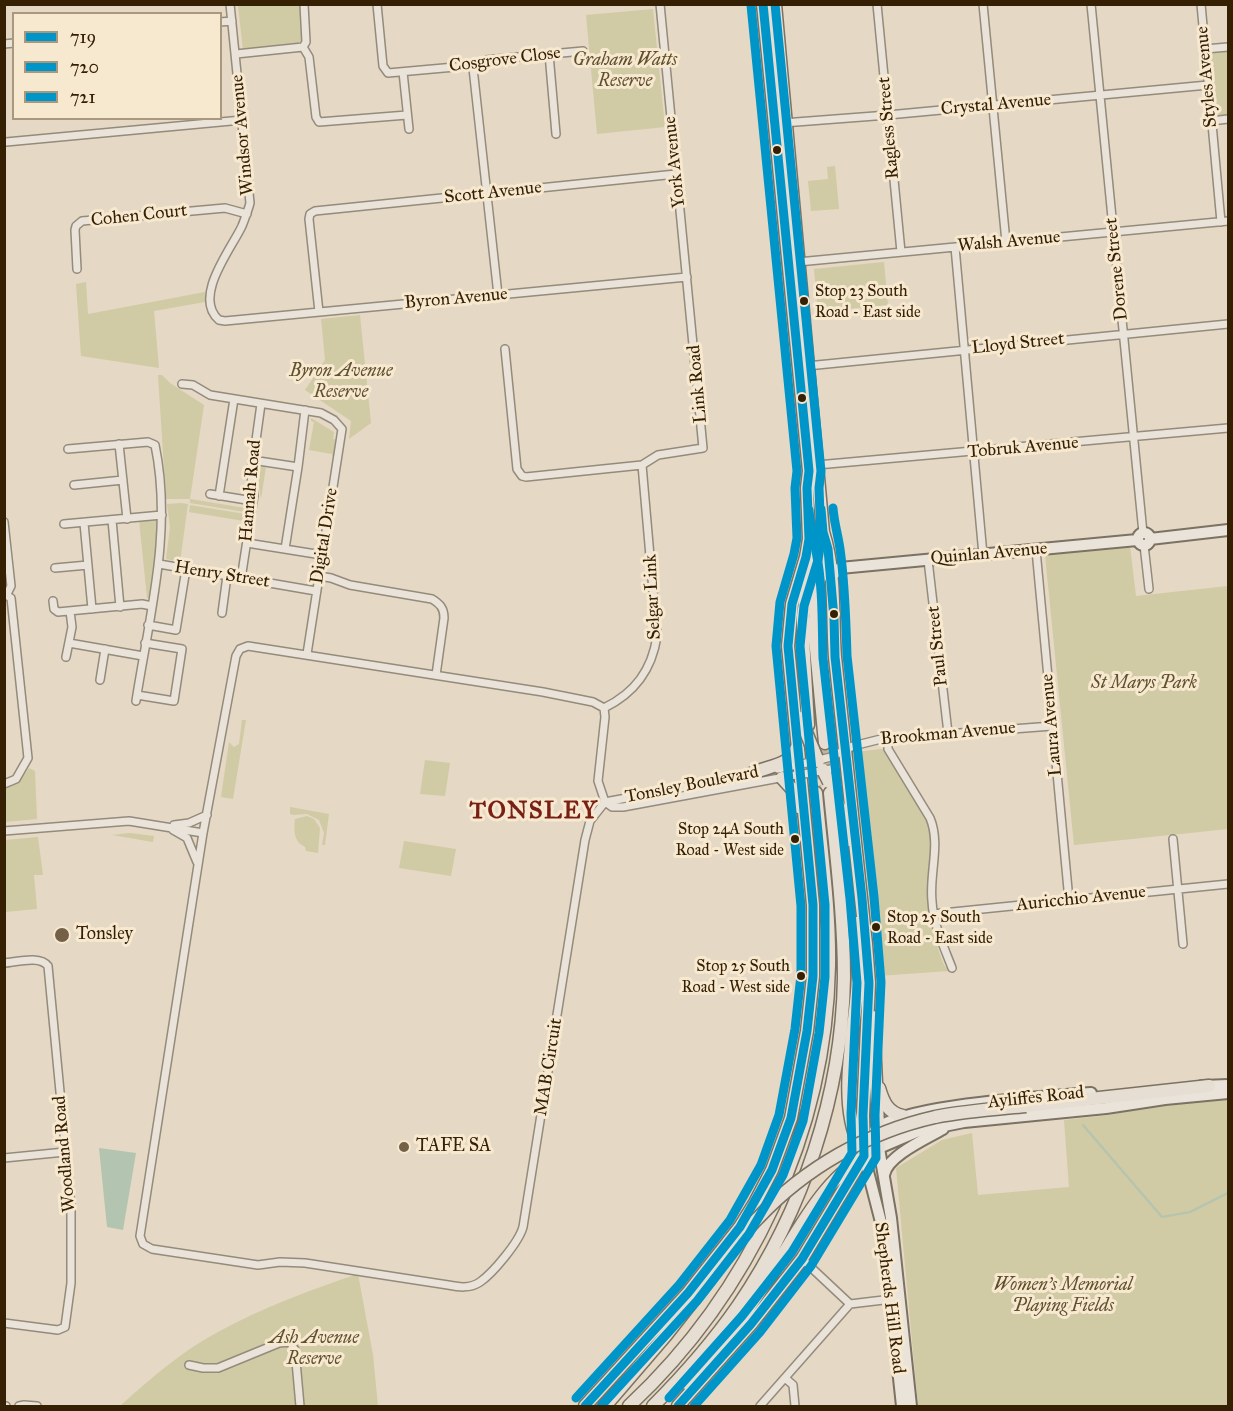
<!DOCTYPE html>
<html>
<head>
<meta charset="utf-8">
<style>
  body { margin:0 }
  #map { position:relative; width:1233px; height:1411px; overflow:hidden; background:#e5d8c4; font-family:"IM FELL Great Primer",serif }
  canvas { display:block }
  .frame { position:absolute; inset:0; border:6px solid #362004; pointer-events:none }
  .legend { position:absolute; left:12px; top:12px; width:210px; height:108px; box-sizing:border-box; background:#f7e8d0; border:2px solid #aa987e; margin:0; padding:8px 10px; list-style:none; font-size:18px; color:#362004 }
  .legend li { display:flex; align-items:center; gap:12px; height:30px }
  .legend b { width:30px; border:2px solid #aa987e }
</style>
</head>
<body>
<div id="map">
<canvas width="1233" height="1411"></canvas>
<div class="frame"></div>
<ul class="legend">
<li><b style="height:8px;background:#0095c8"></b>719</li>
<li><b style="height:8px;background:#0095c8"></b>720</li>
<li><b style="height:8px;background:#0095c8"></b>721</li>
</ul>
</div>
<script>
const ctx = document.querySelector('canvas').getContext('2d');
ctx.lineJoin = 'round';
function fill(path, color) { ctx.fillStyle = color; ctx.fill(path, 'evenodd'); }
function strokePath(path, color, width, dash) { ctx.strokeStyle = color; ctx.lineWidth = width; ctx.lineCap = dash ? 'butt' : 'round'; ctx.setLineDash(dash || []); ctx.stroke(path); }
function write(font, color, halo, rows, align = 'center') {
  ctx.font = font + ' "IM FELL Great Primer",serif'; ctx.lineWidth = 6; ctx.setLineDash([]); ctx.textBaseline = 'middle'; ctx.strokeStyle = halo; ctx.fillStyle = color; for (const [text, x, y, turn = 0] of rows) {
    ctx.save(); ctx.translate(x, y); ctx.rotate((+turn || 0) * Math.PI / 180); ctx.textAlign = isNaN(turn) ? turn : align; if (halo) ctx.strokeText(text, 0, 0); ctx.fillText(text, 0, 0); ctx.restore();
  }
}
fill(new Path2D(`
  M238 5H300L302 40 296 45 243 50Z
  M653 9 665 127 597 134 586 15Z
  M1228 51V116L1215 115 1210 56 1214 53Z
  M835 166 839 209 811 211 808 181 828 179 827 167Z
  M884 262 888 305 818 312 814 269Z
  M86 282 88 314 205 292V302L154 311 159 368 81 356 76 284Z
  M360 315 371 423 349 439 351 421 305 390 325 360 321 319Z
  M158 375H162L170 383 204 405 190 499 245 508V512L190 503V499H166Z
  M311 418 334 432 333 439 338 440 334 457 332 456V454L309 450 314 422 311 421Z
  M259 466 266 467 261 499 257 476Z
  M181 503 188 504 180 562 166 559 170 527 167 504Z
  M190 505 245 514 244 521 189 512Z
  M155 519H158L161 530 150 597 147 598 139 520Z
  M1130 546 1136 596 1228 586V829L1074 845 1045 555Z
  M242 720H246L233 799 221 797 229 742 234 747 239 744Z
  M881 749 884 750 930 824 932 839 928 913 939 952 944 965 949 971 878 976 853 755 856 752Z
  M425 760 450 763 445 796 420 794Z
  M29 768 35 771 37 819 5 822V788L18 783Z
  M290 807 329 814 325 845H322L324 833 319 820 307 814 293 815 290 814Z
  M307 816 314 819 320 828 318 853 306 851 305 847C293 841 294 830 295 819Z
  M130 833 154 836 153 842 112 835Z
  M38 837 43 875H34L37 909 5 912V840Z
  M404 841 456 849 451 876 399 868Z
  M1228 1093V1406H918L896 1168 942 1140 972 1133 978 1195 1069 1187 1064 1120 1109 1115 1194 1096Z
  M358 1274 373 1355 378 1406H120C150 1379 182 1351 218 1332 262 1308 310 1290 358 1274Z`), '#d0caa5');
fill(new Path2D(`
  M99 1148 136 1153 123 1230 107 1227Z`), '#b3c4b0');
strokePath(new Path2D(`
  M1083 1125 1162 1217 1190 1212 1228 1193`), '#b3c4b0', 2);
strokePath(new Path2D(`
  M825 743 828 781
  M811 750 816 793`), '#c2b39e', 12, [12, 6]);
const street = new Path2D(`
  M230 4 250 203C248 211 245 218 242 226 232 248 192 297 219 320L225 321 687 277
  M377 4 383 66 388 73 466 66 473 68
  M877 4 901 252
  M983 4 1006 242
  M1091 4 1143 533
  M1201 4 1221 222
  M220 22 232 21
  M4 44 14 43
  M303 47 309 57 316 117 319 122 407 115
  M1205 49 1228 47
  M236 54 303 47 306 42 304 4
  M549 54 556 134
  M473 68 498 295
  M473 68 486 60 583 51
  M403 72 409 129
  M1211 121 1228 119
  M783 123 888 115 1208 85
  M6 142 242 120
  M955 247 983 555
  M798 262 1228 221
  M77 269 75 230 76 226 82 221 225 208 247 214
  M319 312 309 219 310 214 315 211 676 174
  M505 349 517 469 522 476 526 477 642 465 658 455 703 448 660 4
  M807 366 1228 324
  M182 384 193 385 210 395 321 413 334 420 342 429 307 654
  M119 444 127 519
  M68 449 148 442 155 445C173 531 149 617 136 701
  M252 460 298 467 285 549
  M817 465 1228 428
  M298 467 305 410
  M74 485 123 480
  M210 494 253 501
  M219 496 234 399
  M112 520 120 607
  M4 522 11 586 7 594
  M84 523 92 609
  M64 524 162 515
  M247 543 322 555
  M1144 545 1149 589
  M1036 550 1069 900
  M928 560 948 733
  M159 564 316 591
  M55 568 88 565
  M319 576 331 578 350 585 432 599C440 604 444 608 444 618L436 675
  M241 579 254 495 251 476 261 404
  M4 594 11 598 28 758 16 779 4 784
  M53 601 54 609 58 612 142 604 152 606
  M222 613 227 576
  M148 625 176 630 186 569
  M69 643 143 656
  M248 646 543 692 593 702 604 708 605 717 598 781 605 802 590 821 585 840 523 1227C519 1242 493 1273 480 1282 470 1289 458 1287 448 1285L305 1263 280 1262 258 1265 152 1249 143 1244 140 1236 203 833 236 656 240 649Z
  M66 657 72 627 70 611
  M100 680 105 649
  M137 695 174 701 182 649 145 643
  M604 708C635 693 652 670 657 636L642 465
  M891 738 888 745V749L930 818C941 844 929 874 932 901 933 924 944 947 952 968
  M831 757 853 746 881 739 1052 726
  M778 769 802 764
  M605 802 612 807H623L801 774
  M605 802 750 775
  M174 825 189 823 207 815
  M173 830 187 838 197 862
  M4 831 129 821 203 833
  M1173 839 1183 944
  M933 914 1228 884
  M4 963C17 962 40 955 48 966L71 1207V1283L65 1327 58 1330 4 1323
  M4 1158 65 1152
  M802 1259 850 1304 892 1299
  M189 1365 203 1368H218L279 1343 290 1342 295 1350 300 1406
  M785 1378 793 1385 795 1406
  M4 1406H6
  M19 1406 24 1405 37 1406
  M760 1406 850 1304`);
const secondary = new Path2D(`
  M1138 539a6 6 0 1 1 12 0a6 6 0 1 1-12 0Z
  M1150 539 1228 530
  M830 578 840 568 1137 540
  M1202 1086 1228 1085
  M875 1130C901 1104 1048 1097 1091 1093
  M864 1156 883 1230 902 1406
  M884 1175C887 1156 926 1139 943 1129
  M911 1406 891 1218 879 1148 919 1131 964 1122 1106 1108 1165 1099 1228 1093`);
const highway = new Path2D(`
  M775 4 823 532C836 571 832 617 835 657L866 944 869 983 863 1115 864 1156
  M822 552 814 628 825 743
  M808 725 803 637V616L812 556
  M749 775C764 766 791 767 797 747
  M782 778 793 790 798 807
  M833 791 843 817 849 840
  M857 923C858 946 859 970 857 992 853 1039 838 1103 860 1147
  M879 1088C883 1102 888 1113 903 1116
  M1026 1106 1209 1086
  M686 1383C718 1352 744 1316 768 1279 800 1229 823 1175 879 1148L873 1017
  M585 1406 688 1293 740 1227 755 1203 772 1170 791 1118 807 1031 813 976V905L807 842 788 646 792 604 806 557 809 539 807 488 809 471 763 4
  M605 1406 666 1335 710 1279
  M629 1406C750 1293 826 1132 829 966 830 908 821 850 816 793
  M653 1406C684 1375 713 1342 738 1306 803 1211 842 1094 844 978 844 916 836 854 830 793
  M678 1406 751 1324 802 1259 862 1159`);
strokePath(street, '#958b7c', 10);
strokePath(secondary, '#7c7263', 14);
strokePath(highway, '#7c7263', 15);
strokePath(street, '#e9e3d9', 7);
strokePath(secondary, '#e9e3d9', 10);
strokePath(highway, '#e6ded2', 12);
const streetBridge = new Path2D(`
  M802 764 831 757
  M804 774 831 769`);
const highwayBridge = new Path2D(`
  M800 718 818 761
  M823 770 829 782
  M710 1279C725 1258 740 1236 758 1218 805 1168 868 1132 935 1117 965 1111 995 1109 1026 1106`);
strokePath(streetBridge, '#958b7c', 10, []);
strokePath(highwayBridge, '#7c7263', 15, []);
strokePath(streetBridge, '#e9e3d9', 7);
strokePath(highwayBridge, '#e6ded2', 12);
strokePath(new Path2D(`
  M585 1406 688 1293 740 1227 772 1170 791 1118 807 1031 813 976V905L788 646 792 604 806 557 809 539 807 488 809 471 763 4
  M678 1406 751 1324 802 1259 864 1156 863 1115 869 983 862 898 835 657 834 618 828 549 823 532 821 509`), '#0095c8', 9);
strokePath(new Path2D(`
  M601 1406 697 1301 749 1234 783 1175 803 1121 819 1033 825 977V905L800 646 804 606 818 560 821 541 819 488 821 471 775 4
  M694 1406 760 1332 811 1266 876 1158 875 1115 881 982 874 897 847 656C846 621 845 584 840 549 838 535 834 522 833 508`), '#0095c8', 9);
strokePath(new Path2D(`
  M576 1398 679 1285 730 1220 761 1165 779 1115 795 1029 801 975V906L776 646 780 602 794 554 797 538 795 488 797 471 751 5
  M669 1398 742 1316 792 1252 852 1153 851 1114 857 983 850 899 823 658C822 623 823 586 816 551 814 537 810 524 809 510`), '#0095c8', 9);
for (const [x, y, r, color] of [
  [777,150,5,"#362004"],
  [804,301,5,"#362004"],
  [802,398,5,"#362004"],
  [834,614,5,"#362004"],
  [795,839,5,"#362004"],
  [876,927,5,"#362004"],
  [62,935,8,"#736047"],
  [801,976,5,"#362004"],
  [404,1147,6,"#736047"]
]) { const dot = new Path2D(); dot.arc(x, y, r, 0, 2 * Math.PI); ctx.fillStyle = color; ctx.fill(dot); strokePath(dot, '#f7e8d0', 2); }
write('16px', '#362004', '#f7e8d0', [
  ["Stop 23 South",815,292],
  ["Road - East side",815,313],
  ["Stop 24A South",784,830,"right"],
  ["Road - West side",784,851,"right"],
  ["Stop 25 South",887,918],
  ["Road - East side",887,939],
  ["Stop 25 South",790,967,"right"],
  ["Road - West side",790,988,"right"]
], 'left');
write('18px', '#362004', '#f7e8d0', [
  ["Cosgrove Close",505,60,-7],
  ["Styles Avenue",1207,77,-95],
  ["Crystal Avenue",996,105,-5],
  ["Ragless Street",889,128,-95],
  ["Windsor Avenue",243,135,-95],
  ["York Avenue",675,162,-96],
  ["Scott Avenue",493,193,-6],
  ["Cohen Court",139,216,-6],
  ["Walsh Avenue",1009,242,-5],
  ["Dorene Street",1117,269,-96],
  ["Byron Avenue",456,299,-5],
  ["Lloyd Street",1018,344,-6],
  ["Link Road",698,384,-95],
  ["Tobruk Avenue",1023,448,-5],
  ["Hannah Road",251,491,-85],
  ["Digital Drive",325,536,-81],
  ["Quinlan Avenue",989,554,-5],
  ["Henry Street",222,575,9],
  ["Selgar Link",653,597,-93],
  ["Paul Street",938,646,-96],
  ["Laura Avenue",1052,725,-95],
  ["Brookman Avenue",948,734,-5],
  ["Tonsley Boulevard",692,785,-11],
  ["Auricchio Avenue",1081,899,-6],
  ["MAB Circuit",549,1067,-81],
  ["Ayliffes Road",1036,1098,-6],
  ["Woodland Road",65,1154,-95],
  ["Shepherds Hill Road",889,1298,83]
]);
write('italic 18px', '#5f502d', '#f7e8d0', [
  ["Graham Watts",625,61],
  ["Reserve",625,82],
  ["Byron Avenue",341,372],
  ["Reserve",341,393],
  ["St Marys Park",1144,684],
  ["Women's Memorial",1063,1286],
  ["Playing Fields",1063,1307],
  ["Ash Avenue",314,1339],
  ["Reserve",314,1360]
]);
write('18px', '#362004', '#f7e8d0', [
  ["Tonsley",76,935],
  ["TAFE SA",416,1147]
], 'left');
ctx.letterSpacing = '1.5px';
write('bold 24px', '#7a1f14', '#f7e8d0', [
  ["TONSLEY",534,812]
]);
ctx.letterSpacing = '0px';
</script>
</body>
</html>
